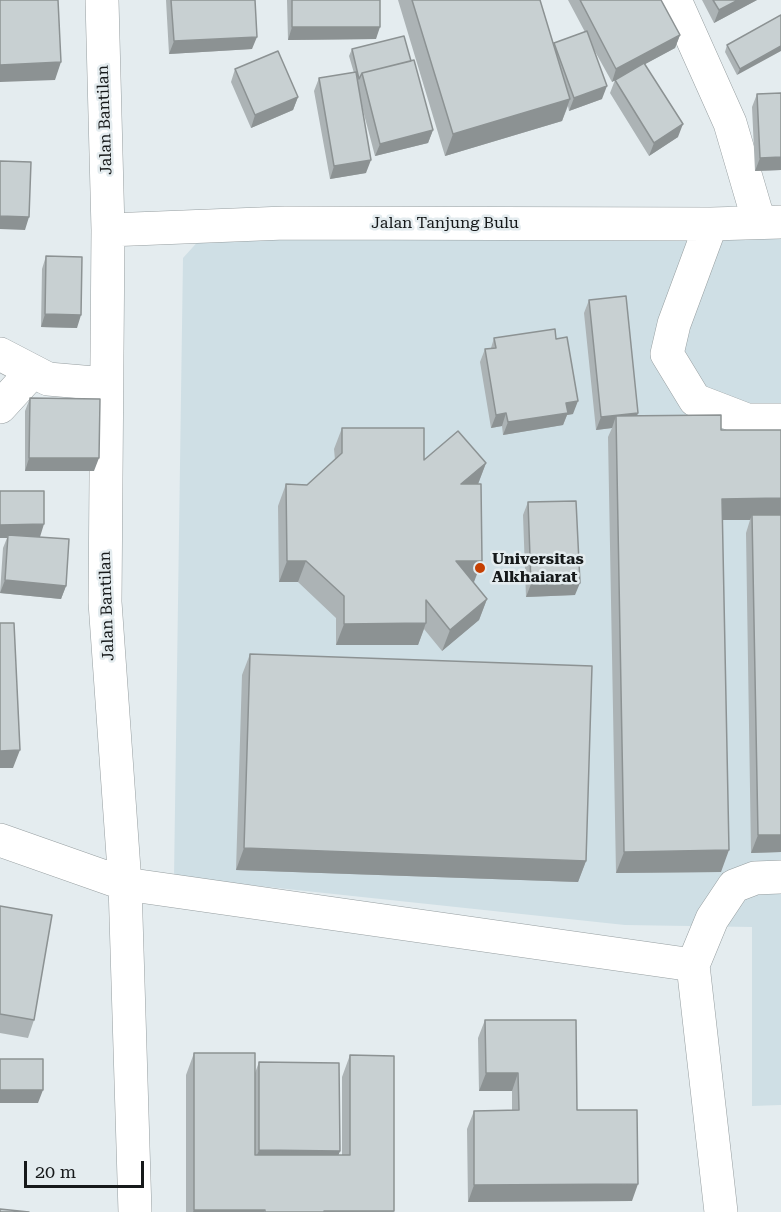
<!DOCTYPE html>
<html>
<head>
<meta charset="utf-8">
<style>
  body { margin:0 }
  #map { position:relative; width:781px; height:1212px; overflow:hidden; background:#e4ecef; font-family:"Roboto Serif",serif }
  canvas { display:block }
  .scale { position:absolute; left:24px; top:1161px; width:120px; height:27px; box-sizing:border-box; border:3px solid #16191a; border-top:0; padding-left:8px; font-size:18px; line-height:21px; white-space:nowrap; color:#16191a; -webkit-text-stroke:4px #e4ecef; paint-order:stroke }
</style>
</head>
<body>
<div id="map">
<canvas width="781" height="1212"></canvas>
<div class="scale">20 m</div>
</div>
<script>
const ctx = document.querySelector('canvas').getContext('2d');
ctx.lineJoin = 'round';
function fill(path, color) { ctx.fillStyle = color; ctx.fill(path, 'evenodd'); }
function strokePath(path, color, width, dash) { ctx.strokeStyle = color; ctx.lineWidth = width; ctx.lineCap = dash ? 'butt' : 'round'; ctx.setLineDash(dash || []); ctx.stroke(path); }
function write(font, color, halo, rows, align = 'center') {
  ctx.font = font + ' "Roboto Serif",serif'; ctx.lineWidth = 5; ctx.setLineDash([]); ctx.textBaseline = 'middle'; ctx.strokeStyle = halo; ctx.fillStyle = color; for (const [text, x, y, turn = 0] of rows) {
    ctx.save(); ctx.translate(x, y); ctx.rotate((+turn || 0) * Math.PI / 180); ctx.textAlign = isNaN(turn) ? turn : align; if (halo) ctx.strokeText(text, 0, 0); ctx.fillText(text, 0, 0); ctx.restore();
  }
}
fill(new Path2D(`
  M781 235V1105L752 1106V927L625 925 174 877 183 258 202 237Z`), '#cfdfe5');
const minor = new Path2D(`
  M102 0 108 230 105 602 125 884 135 1212
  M675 0 730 123 759 222
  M711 224 674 324 667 354 695 400 747 420H781
  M108 230 285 223 711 224 781 222
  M0 354 48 379 106 384
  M0 407 32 372
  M0 840 125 884 693 965
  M721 1212 693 965 712 919 734 886 755 878 781 877`);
strokePath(minor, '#969ea0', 34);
strokePath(minor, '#fff', 33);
fill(new Path2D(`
  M166 0H255L252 49 169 54Z
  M287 0H380L376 39 288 40Z
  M398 0H540L553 45 554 43 585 32 568 0H661L680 35 675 48 645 64 678 137 649 156 610 93 615 80 623 75 612 82 592 46 602 99 569 111 568 106 562 121 445 156Z
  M702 0H757L714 23Z
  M781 15 737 75 725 52 727 45Z
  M352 49 411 61 433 130 428 143 375 156 360 99 366 173 330 179 314 91 319 78 354 73 349 56Z
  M235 69 298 97 293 110 251 128 231 82Z
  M781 93V170L755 171 752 107 757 94Z
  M46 256 77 328 41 327 42 269Z
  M589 300 637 416 721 430H781V852L751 853 746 533 750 520H722L721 872 616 873 608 437 612 428 596 430 584 313Z
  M494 338 573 414 567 415 563 425 503 435 502 426 491 428 480 362 485 349 491 348Z
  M30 398 94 471H25V411Z
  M342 428 424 460 486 463 478 484 474 582H473L487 599 479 620 442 651 424 629 418 645H336V618L298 582H279L278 506 286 484 307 485 335 460 334 449Z
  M0 491 40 537 66 586 61 599 0 593 3 548 7 538Z
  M528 502 575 595 526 597 523 515Z
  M250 654 586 861 578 882 236 870 242 675Z
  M0 906 34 1020 28 1038 0 1033Z
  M485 1020 577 1110 632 1201 468 1202 467 1129 474 1111 512 1110V1091H479L478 1038Z
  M194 1053 255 1073 259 1062 340 1151 338 1155H342V1077L350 1055 394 1212H186V1075Z`), '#acb3b5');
fill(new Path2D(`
  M738 0H757L714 23 719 10Z
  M292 27H380L376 39 288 40Z
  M680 35 675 48 612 82 616 69Z
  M257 37 252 49 169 54 174 41Z
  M781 46V51L737 75 740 69Z
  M61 62 55 80 0 82V65Z
  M607 86 602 99 569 111 574 98Z
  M298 97 293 110 251 128 255 115Z
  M570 99 562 121 445 156 453 134Z
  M683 124 678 137 649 156 654 143Z
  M433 130 428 143 375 156 380 144Z
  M781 157V170L755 171 760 158Z
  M371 160 366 173 330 179 334 166Z
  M0 216 29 217 25 230 0 229Z
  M45 314 81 315 77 328 41 327Z
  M578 401 573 414 567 415 563 425 503 435 508 422 566 403Z
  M506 413 502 426 491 428 496 415Z
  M638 413 634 426 616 416 612 428 596 430 601 417Z
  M29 458H99L94 471H25Z
  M486 463 478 484H461Z
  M781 498V519L752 515 750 520H714L722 499Z
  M44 524 40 537 8 535 7 538H0V525Z
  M287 561H306L298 582H279Z
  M456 561H482L474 582H448Z
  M5 580 66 586 61 599 0 593Z
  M580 583 575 595 526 597 531 584Z
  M487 599 479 620 442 651 450 630Z
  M426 623 418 645H336L344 624Z
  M20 750 13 768H0V751Z
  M758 835H781V852L751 853Z
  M244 848 586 861 578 882 236 870Z
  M729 850 721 872 616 873 624 852Z
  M486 1073H518L512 1091H479Z
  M0 1090H43L38 1103H0Z
  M259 1150 340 1151 335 1164 254 1163Z
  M638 1184 632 1201 468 1202 474 1185Z
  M194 1210H265L264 1212H193Z
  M324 1211H394L323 1212Z`), '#8c9293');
const building = new Path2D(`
  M0 0H58L61 62 0 65Z
  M171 0H255L257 37 174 41Z
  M292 0H380V27H292Z
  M412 0H540L570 99 453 134Z
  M580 0H661L680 35 616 69Z
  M713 0H738L719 10Z
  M781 15V46L740 69 727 45Z
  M587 31 607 86 574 98 554 43Z
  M404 36 411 61 362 73 359 79 352 49Z
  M278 51 298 97 255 115 235 69Z
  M414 60 433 130 380 144 362 73Z
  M644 63 683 124 654 143 615 80Z
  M356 72 371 160 334 166 319 78Z
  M781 93V157L760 158 757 94Z
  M0 161 31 162 29 217 0 216Z
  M46 256 82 257 81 315 45 314Z
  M626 296 638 413 601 417 589 300Z
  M555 329 556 339 567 337 578 401 566 403 568 413 508 422 506 413 496 415 485 349 496 348 494 338Z
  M30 398 100 399 99 458H29Z
  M721 415V430H781V498L722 499 729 850 624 852 616 416Z
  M342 428H424V460L458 431 486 463 461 484H481L482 561H456L487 599 450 630 426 600V623L344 624V596L306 561H287L286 484 307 485 342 453Z
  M0 491H44V524L0 525Z
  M576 501 580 583 531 584 528 502Z
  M752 515H781V835H758Z
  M8 535 69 539 66 586 5 580Z
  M0 623H14L20 750 0 751Z
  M250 654 592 666 586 861 244 848Z
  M0 906 52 915 34 1020 0 1014Z
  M485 1020H576L577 1110H637L638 1184 474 1185V1111L519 1110 518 1073H486Z
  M194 1053H255V1155H350V1055L394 1056V1211H324V1212H265V1210H194Z
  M0 1059H43V1090H0Z
  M259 1062 339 1063 340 1151 259 1150Z
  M0 1209 29 1212H0Z`);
fill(building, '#c8d0d2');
strokePath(building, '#8c9293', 1.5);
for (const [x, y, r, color] of [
  [480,568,6,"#c64002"]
]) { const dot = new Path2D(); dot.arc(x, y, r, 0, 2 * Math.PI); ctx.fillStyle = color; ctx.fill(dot); strokePath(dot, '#e4ecef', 2); }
write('16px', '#16191a', '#e4ecef', [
  ["Jalan Bantilan",105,120,-92],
  ["Jalan Tanjung Bulu",445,223],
  ["Jalan Bantilan",107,606,-92]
]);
write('bold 16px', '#16191a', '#e4ecef', [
  ["Universitas",492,559],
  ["Alkhaiarat",492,577]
], 'left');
</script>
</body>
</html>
